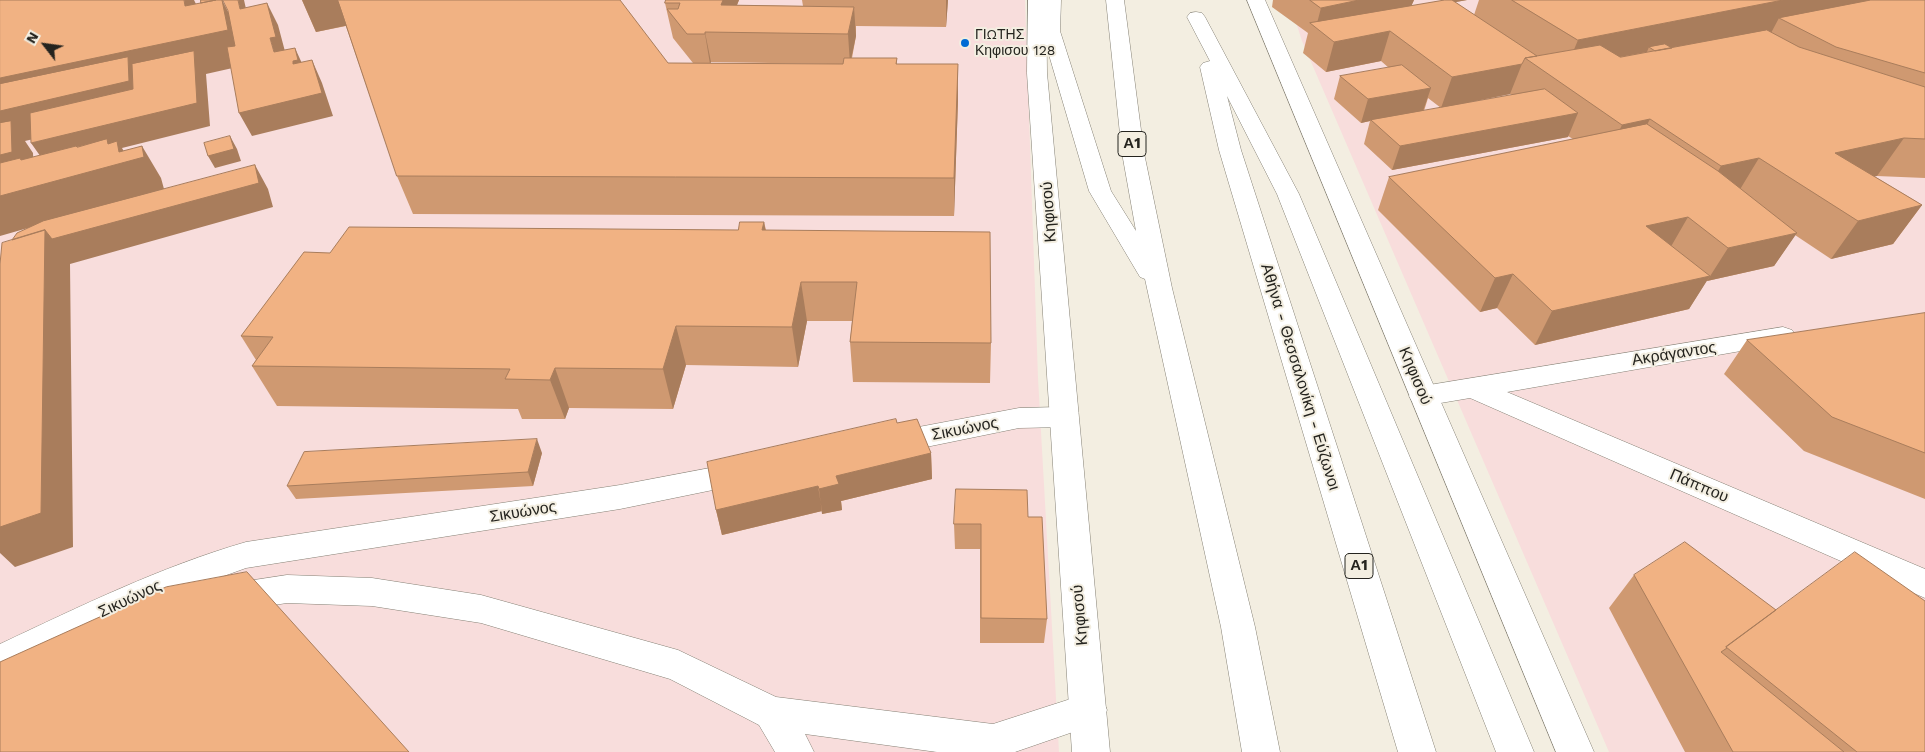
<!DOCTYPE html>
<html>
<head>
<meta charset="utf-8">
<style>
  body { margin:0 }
  #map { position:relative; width:1925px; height:752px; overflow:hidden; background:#f3eee1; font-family:"Work Sans",sans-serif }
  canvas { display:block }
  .north { position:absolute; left:20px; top:20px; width:50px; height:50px; -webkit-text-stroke:4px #f3eee1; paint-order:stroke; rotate:300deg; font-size:14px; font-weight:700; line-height:20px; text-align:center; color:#25241f }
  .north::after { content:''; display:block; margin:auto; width:18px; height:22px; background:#25241f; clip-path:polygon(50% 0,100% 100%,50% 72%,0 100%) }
</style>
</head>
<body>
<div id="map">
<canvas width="1925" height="752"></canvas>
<div class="north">N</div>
</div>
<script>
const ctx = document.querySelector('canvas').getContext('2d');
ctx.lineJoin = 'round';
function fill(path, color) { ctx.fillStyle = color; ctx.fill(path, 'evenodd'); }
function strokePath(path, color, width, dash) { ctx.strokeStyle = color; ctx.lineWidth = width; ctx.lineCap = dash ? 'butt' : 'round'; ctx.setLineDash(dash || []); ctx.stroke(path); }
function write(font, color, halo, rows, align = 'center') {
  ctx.font = font + ' "Work Sans",sans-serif'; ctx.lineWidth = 4; ctx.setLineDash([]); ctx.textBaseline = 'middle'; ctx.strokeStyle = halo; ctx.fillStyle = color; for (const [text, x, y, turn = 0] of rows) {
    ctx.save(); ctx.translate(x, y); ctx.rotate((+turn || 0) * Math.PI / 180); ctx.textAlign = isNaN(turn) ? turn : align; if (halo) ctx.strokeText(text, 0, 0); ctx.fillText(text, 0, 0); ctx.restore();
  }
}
fill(new Path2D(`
  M0 0H1025L1038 378 1059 752H0Z
  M1289 0H1925V752H1609L1302 41Z`), '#f8dddc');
const minor = new Path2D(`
  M1783 327 1792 330 1796 336 1792 342 1507 392 1925 569V598L1470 398 1423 406 1413 403 1409 396 1413 389 1423 386Z
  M1063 407 1073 410 1077 417 1073 424 1063 427 1019 428 887 455 877 452 872 444 877 436 887 433 1019 408Z
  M747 461 758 464 762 472 758 480 747 483 620 509 246 568 163 598 0 677V644C81 606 160 567 246 542L620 485Z
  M287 575 372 578 481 595 678 650 776 697 993 724 1089 693 1102 698 1107 710 1102 722 1015 752H937L805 734 814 752H775L759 725 670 679 481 623 372 606 287 603 228 612 216 608 211 598 216 588 228 584Z`);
const major = new Path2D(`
  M1028 0H1046L1047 73 1110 752H1072L1027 73Z
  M1247 0H1265L1594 752H1556Z`);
const highway = new Path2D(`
  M1043 0H1061L1060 31 1111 191 1136 231 1122 153 1106 0H1124L1144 153 1172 288 1255 627 1280 752H1242L1221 627 1145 279 1140 277 1137 272 1089 191 1042 31Z
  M1196 12 1202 13 1205 17 1299 194 1534 752H1496L1277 194 1227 96 1241 150 1436 752H1398L1219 150 1200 67 1203 63 1210 61 1187 17 1190 13Z`);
strokePath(minor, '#868276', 1);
strokePath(major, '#868276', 1);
strokePath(highway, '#868276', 1);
fill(minor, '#fff');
fill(major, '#fff');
fill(highway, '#fff');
fill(new Path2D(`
  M302 0 668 63H693L673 38 665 3 666 0H739L737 5 803 6 802 0H948L946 27 856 26V36L852 58H897V64H958V100L954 216 413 214 397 176 346 26 316 32ZM711 62 831 64 710 63Z
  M1273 0H1414L1411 6 1445 0H1467L1455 2 1474 15 1479 0H1925V178L1877 176H1874L1922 205 1893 244 1831 259 1795 235 1774 266 1707 281V280L1689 309 1535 345 1497 308 1480 312 1378 210 1389 177 1573 139 1568 136V137L1392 170 1364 144 1370 121 1361 123 1334 99 1340 76 1389 68 1381 61 1326 72 1303 53 1308 33 1272 7ZM1510 94 1512 95 1455 105ZM1428 98 1441 108 1424 111Z
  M764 222 766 230 991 343 990 383 853 382 850 342 852 321H807L798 367 686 365 673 409 569 408 565 419H522L518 409 277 406 252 366 256 360 241 336 330 253 738 230Z
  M1925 313V499L1804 451 1724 374 1747 340Z
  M897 423 931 453 932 479 841 501 842 510 822 514V511L722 535 716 510Z
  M542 453 533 486 296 499 287 486Z
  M1028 517 1047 619 1044 643H980V549H955L954 524Z
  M1634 575 1776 610 1925 752H1685L1609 608Z`), '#cf9971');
fill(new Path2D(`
  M184 0H194L200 12 222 0 239 33 246 65 206 74 210 126 122 148 129 161 142 146 161 178 164 189 0 236V78L185 6ZM147 112 31 143 48 167 34 177 33 153 25 141Z
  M238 0H244L251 31 240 9Z
  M302 0H338L349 25 316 32Z
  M723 0H739L726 32 721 5Z
  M946 0H948L946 27Z
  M1359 0H1414L1406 18 1316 27 1321 8Z
  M1452 0H1467L1451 3Z
  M1783 0H1925L1779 18 1771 33 1663 55 1649 47 1644 59 1563 76 1578 40Z
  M267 3 278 25 287 59 274 52 270 38Z
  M854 7 856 36 850 64 848 34Z
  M1390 31 1381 61 1326 72 1334 42Z
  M705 32 711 62 710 64 705 34Z
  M295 48 305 70 293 64V61Z
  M312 60 322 83 333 116 252 136 239 113Z
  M958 64V100L954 216V178Z
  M1522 64 1510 94 1441 108 1452 77Z
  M1431 88 1423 111 1371 120 1370 121 1361 123 1368 99Z
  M1578 113 1568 137 1392 170 1400 146Z
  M1650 119 1631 156 1604 162 1622 125Z
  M230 136 237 149 241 161 215 168 208 156Z
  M1904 138 1877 176 1810 191 1835 153Z
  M1759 158 1736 196 1699 204 1721 166Z
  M255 165 268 189 273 207 70 264 73 547 15 567 0 553V527L45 230Z
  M1922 205 1893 244 1831 259 1858 221Z
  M1688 217 1669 250 1646 226Z
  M764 222 771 261 762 230Z
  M1797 233 1774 266 1707 281 1728 248Z
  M1513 274 1497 308 1480 312 1495 278Z
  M1710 276 1689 309 1535 345 1552 311Z
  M801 282 807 321 798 367 792 327Z
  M676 326 686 365 673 409 663 369Z
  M555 368 569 408 565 419 550 380Z
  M537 439 542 453 533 486 528 472Z
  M931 453 932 479 841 501 842 510 822 514 819 489 836 476Z
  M818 486 822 511 722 535 716 510Z`), '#a97d5c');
const building = new Path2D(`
  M0 0H184L185 6 216 0H222L228 30 0 78Z
  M201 0H216L201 3Z
  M223 0H238L240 9 267 3 276 37 270 38 274 52 295 48 298 60 293 61V64L312 60 322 93 239 113 227 47 235 46 228 11Z
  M338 0H620L668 63 843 64 844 58H897L896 64H958L954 178 397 176Z
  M666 0H723L721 5 854 7 848 34 705 32V34H687L667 9H678L680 3H665Z
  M1310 0H1359L1321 8Z
  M1445 0H1452L1537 56 1525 58 1522 64 1452 77 1390 31 1334 42 1310 23Z
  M1512 0H1783L1578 40Z
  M1871 0H1925V73L1836 47 1779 18Z
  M1767 30 1799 47 1925 87V139L1904 138 1835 153 1922 205 1858 221 1759 158 1721 166 1650 119 1622 125 1525 58 1600 45 1620 57Z
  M1665 44 1672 48 1655 51 1649 47Z
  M194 51 197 103 31 143 30 113 133 89 132 64Z
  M128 57 129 81 0 111V84Z
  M1402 65 1431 88 1368 99 1340 76Z
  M1545 89 1578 113 1400 146 1371 120Z
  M11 121 12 152 0 155V123Z
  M1647 124 1718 171 1797 233 1728 248 1688 217 1646 226 1710 276 1552 311 1513 274 1495 278 1389 177Z
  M230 136 234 149 208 156 204 143Z
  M107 139 108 144 117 141 119 152 142 146 144 157 0 196V163L20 158 21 160 76 146 77 147Z
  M255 165 259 183 52 239 45 230 12 240 17 233 43 221Z
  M740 222H764L762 230 990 232 991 343 850 342 857 282H801L792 327 676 326 663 369 555 368 550 380 505 379 510 369 252 366 273 337 241 336 304 252 330 253 349 227 738 230Z
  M45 230 41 513 0 527V264L2 243Z
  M1925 313V453L1832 417 1747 340Z
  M896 419 897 423 917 419 931 453 836 476 839 484 819 489 818 486 716 510 707 462Z
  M537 439 528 472 287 486 304 452Z
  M956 489 1027 490 1028 517H1042L1047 619 981 618V524H954Z
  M1685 542 1776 610 1726 647 1727 648 1721 652 1844 752H1733L1634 575Z
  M1855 552 1925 601V752H1857L1726 647Z
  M247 572 409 752H0V662L166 587Z`);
fill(building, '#f1b283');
strokePath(building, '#a97d5c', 1);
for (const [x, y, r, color] of [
  [965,43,5,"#006cd4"]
]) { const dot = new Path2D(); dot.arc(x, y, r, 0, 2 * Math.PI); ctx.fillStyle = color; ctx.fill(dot); strokePath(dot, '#f3eee1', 2); }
write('14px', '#25241f', '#f3eee1', [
  ["ΓΙΩΤΗΣ",975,35],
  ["Κηφισου 128",975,51]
], 'left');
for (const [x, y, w] of [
  [1132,144,28],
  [1359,566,28]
]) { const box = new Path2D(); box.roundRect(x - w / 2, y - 12.5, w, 25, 4); ctx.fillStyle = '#f3eee1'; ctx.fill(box); strokePath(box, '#25241f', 1); }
write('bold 15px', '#25241f', null, [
  ["Α1",1132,144],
  ["Α1",1359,566]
]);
write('16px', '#25241f', '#f3eee1', [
  ["Κηφισού",1049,212,-94],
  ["Ακράγαντος",1674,354,-9],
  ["Κηφισού",1415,376,67],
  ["Αθήνα - Θεσσαλονίκη - Εύζωνοι",1300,377,73],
  ["Σικυώνος",965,429,-11],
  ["Πάππου",1699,486,23],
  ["Σικυώνος",523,512,-9],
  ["Σικυώνος",130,599,-25],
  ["Κηφισού",1080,615,-95]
]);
</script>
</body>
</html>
